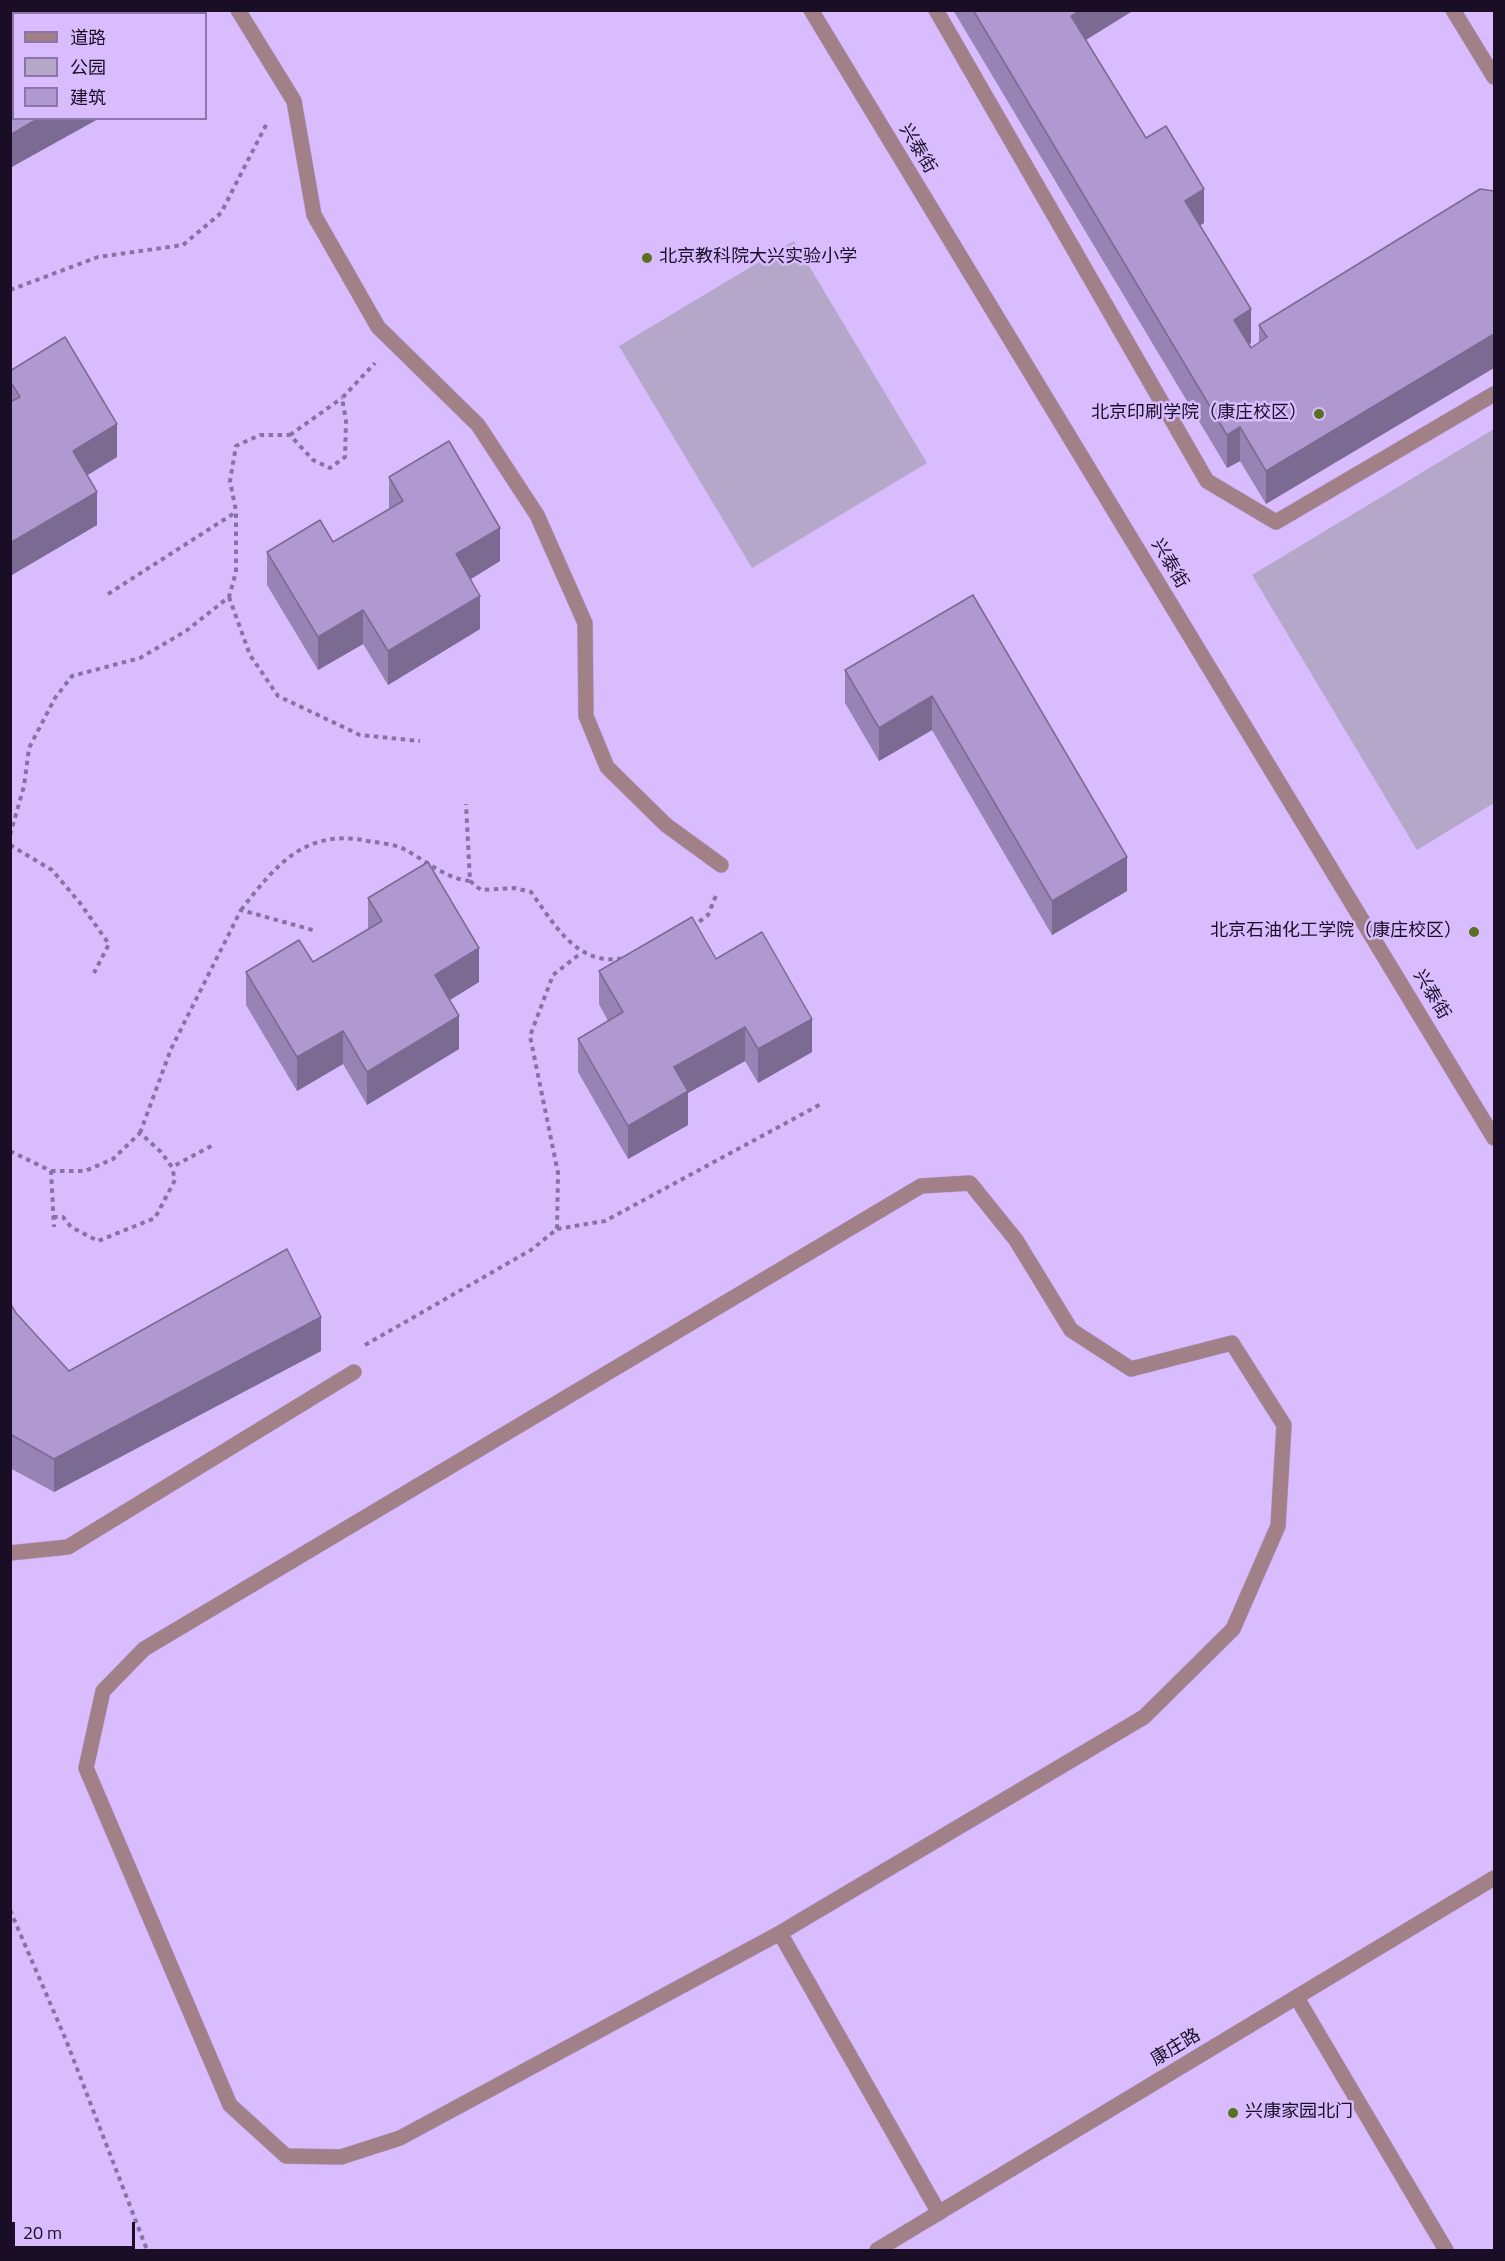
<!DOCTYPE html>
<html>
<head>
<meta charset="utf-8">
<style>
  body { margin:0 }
  #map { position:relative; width:1505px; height:2261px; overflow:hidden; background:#d8bcfe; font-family:"Titillium Web","Noto Sans SC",sans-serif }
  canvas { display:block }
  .frame { position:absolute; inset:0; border:12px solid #190e25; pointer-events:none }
  .legend { position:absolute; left:12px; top:12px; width:195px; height:108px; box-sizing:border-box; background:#d8bcfe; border:2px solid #8c76a7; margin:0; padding:8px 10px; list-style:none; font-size:18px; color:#190e25 }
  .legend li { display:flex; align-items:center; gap:12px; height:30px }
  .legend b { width:30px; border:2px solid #8c76a7 }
  .scale { position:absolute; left:12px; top:2222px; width:123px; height:27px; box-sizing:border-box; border:3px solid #190e25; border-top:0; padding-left:8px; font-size:18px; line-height:21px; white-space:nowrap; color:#190e25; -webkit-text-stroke:4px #d8bcfe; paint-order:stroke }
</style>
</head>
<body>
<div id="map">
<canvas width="1505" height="2261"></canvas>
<div class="frame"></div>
<ul class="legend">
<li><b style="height:8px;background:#a18087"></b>道路</li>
<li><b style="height:16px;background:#b5a7ca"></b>公园</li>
<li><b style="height:16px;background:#b098d1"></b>建筑</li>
</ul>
<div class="scale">20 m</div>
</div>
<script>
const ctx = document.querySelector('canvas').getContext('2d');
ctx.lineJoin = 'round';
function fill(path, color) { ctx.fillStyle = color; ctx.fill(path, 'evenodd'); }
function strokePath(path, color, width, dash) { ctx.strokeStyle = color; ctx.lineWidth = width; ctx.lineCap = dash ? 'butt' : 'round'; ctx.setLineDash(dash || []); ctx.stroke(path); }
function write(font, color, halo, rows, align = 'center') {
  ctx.font = font + ' "Titillium Web","Noto Sans SC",sans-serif'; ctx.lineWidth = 5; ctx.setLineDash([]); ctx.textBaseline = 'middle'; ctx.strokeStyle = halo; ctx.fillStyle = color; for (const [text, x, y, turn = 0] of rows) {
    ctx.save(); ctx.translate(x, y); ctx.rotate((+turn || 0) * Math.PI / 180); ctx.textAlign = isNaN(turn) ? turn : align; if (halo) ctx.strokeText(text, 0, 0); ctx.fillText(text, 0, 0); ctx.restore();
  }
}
fill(new Path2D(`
  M794 241 927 463 752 568 619 346Z
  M1494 429V803L1417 850 1252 575Z`), '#b5a7ca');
const service = new Path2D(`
  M238 10 294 101 314 215 378 327 478 425 537 515 585 623 586 716 607 767 666 825 721 865
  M970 1183 1016 1240 1071 1330 1131 1369 1232 1343 1284 1425 1278 1526 1233 1629 1144 1717 780 1933 400 2138 341 2157 286 2156 230 2105 86 1768 103 1691 144 1649 921 1186Z
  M10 1553 68 1547 354 1372
  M780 1933 939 2213
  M1297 1998 1446 2250`);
const minor = new Path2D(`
  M811 10 1494 1138
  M936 10 1207 481 1276 522 1494 394
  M1453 10 1494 77`);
const tertiary = new Path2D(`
  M877 2250 1494 1878`);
strokePath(service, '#b69dd7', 16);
strokePath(minor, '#b69dd7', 16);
strokePath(tertiary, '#b69dd7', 16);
strokePath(new Path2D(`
  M10 290 98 257 183 245 221 213 268 121
  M290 435 342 398
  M108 594 236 512
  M229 597 250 655 278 696 360 735 420 741
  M10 835 24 786 29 748 55 698 72 676 140 658 186 631 229 597 236 572V511L230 481 236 446 260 435H290L313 460 330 468 345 457 346 421 342 398 375 363
  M10 845 52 870 80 903 109 944 94 973
  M470 881 481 890 514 888 531 892C555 925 577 967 624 958
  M241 910C276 865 305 828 368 841 380 843 394 844 404 849 425 860 446 879 470 881L466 804
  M692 927 708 915 717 893
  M140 1133 171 1049 241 910 316 931
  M10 1151 51 1171 54 1227
  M51 1171H85L113 1159 140 1133 161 1152 172 1167 215 1144
  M53 1217H63L71 1227 98 1241 155 1218 175 1180 172 1167
  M557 1229 605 1221 821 1104
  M365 1345 531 1250 557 1229 558 1173 530 1036 553 975 581 953
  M10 1910 66 2040 147 2250`), '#8772a1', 4, [4.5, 4.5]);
strokePath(service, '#a18087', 15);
strokePath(minor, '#a18087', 15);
strokePath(tertiary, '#a18087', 15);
fill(new Path2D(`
  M953 10H1134L1086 40 1146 138 1204 223 1200 225 1251 343 1249 344 1251 348 1259 342V325L1480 189 1266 504 1240 461 1227 468Z
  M10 371 117 457 87 475 97 525 10 576Z
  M389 477 500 561 471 579 480 629 388 685 363 644 318 670 267 585V552L333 542 389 509Z
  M973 595 1127 891 1052 935 932 730 879 761 845 703V670Z
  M368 898 479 982 450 1000 459 1049 367 1105 343 1064 297 1091 246 1005V972L313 962 368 929Z
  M716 959 812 1052 758 1083 745 1061 688 1093V1125L628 1159 578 1072V1039L608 1021 599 1004V971Z
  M10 1303 16 1313 69 1371 321 1351 54 1492 10 1468Z`), '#9783b4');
fill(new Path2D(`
  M1080 10H1134L1071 49V16Z
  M39 118H100L10 168V135Z
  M1204 189V223L1185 235V201Z
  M1251 309V343L1234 353V320Z
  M1494 334V368L1266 504V471Z
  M117 424V457L73 484V451Z
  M1240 427V461L1227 468V435Z
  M97 492V525L10 576V543Z
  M500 528V561L456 588V554Z
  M480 596V629L388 685V651Z
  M363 610V644L318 670V637Z
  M932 696V730L879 761V728Z
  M1127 857V891L1052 935V901Z
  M479 948V982L435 1009V975Z
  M459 1016V1049L367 1105V1072Z
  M812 1019V1052L758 1083V1049Z
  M745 1027V1061L688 1093V1125L628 1159V1126L674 1067Z
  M343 1031V1064L297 1091V1057Z
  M321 1317V1351L54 1492V1459Z`), '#7b6a92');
const building = new Path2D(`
  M67 10H175L176 14H61Z
  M973 10H1080L1071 16 1146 138 1166 126 1204 189 1185 201 1251 309 1234 320 1251 348 1267 337 1259 325 1480 189 1494 191V334L1266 471 1240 427 1227 435Z
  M14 40V118H39L10 135V41Z
  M65 337 117 424 73 451 97 492 10 543V402L20 397 10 381V371Z
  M449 441 500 528 456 554 480 596 388 651 363 610 318 637 267 552 320 520 333 542 403 501 389 477Z
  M973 595 1127 857 1052 901 932 696 879 728 845 670Z
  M428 862 479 948 435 975 459 1016 367 1072 343 1031 297 1057 246 972 299 940 313 962 382 921 368 898Z
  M692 917 716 959 762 932 812 1019 758 1049 745 1027 674 1067 688 1091 628 1126 578 1039 623 1012 599 971Z
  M287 1249 321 1317 54 1459 10 1434V1303L16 1313 69 1371Z`);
fill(building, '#b098d1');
strokePath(building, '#7b6a92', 1.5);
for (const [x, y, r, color] of [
  [647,258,6,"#5a7020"],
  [1319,414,6,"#5a7020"],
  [1474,932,6,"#5a7020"],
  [1233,2113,6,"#5a7020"]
]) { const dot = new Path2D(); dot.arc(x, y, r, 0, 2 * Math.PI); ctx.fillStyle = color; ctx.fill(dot); strokePath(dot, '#d8bcfe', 2); }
write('18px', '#190e25', '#d8bcfe', [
  ["兴泰街",917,149,59],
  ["兴泰街",1169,564,59],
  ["兴泰街",1431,995,59],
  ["康庄路",1176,2048,-31]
]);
write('18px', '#190e25', '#d8bcfe', [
  ["北京教科院大兴实验小学",659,258],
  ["北京印刷学院（康庄校区）",1307,414,"right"],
  ["北京石油化工学院（康庄校区）",1462,932,"right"],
  ["兴康家园北门",1245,2113]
], 'left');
</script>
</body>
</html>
